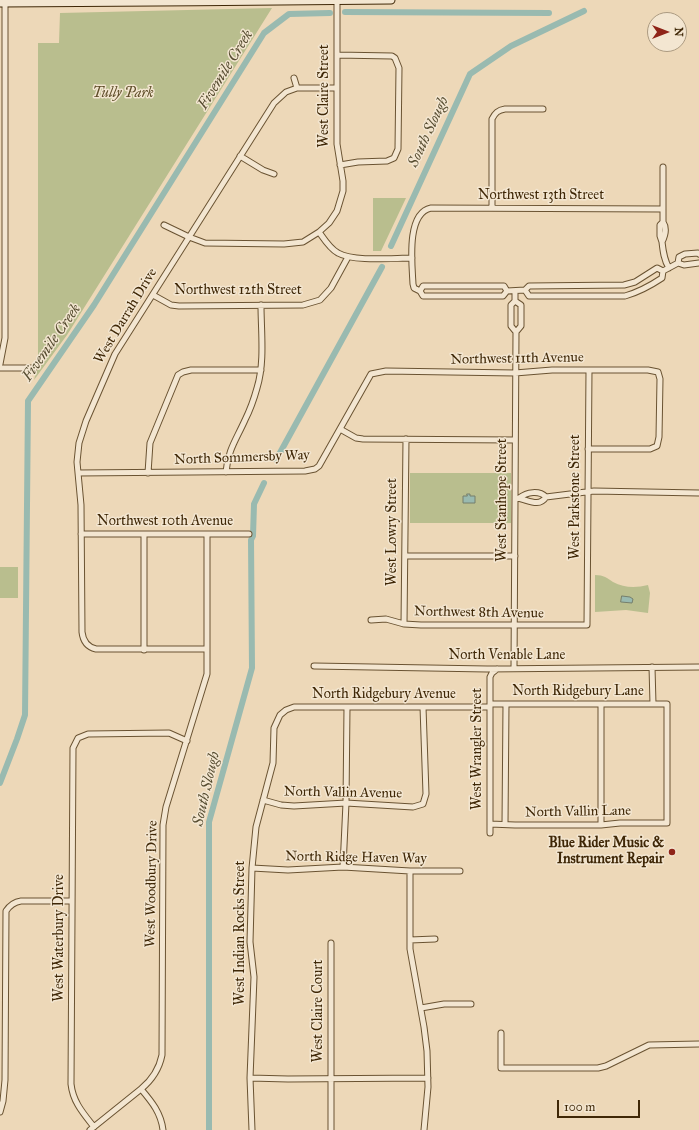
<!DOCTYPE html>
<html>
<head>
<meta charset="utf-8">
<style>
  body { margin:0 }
  #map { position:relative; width:699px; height:1130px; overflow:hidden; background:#edd8b8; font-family:"IM FELL Great Primer",serif }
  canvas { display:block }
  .north { position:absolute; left:647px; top:12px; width:40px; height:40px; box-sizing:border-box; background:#f3e6d1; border:1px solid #ab9a80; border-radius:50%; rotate:90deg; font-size:11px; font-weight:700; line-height:16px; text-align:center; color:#3f2706 }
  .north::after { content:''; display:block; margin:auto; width:14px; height:18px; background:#8f2418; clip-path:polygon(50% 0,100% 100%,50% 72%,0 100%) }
  .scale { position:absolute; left:557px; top:1100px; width:83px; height:18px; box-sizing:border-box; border:2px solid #3f2706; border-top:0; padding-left:5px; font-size:12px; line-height:14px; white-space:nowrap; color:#3f2706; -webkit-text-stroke:3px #f3e6d1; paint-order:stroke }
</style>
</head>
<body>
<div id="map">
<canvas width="699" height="1130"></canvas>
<div class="north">N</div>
<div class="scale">100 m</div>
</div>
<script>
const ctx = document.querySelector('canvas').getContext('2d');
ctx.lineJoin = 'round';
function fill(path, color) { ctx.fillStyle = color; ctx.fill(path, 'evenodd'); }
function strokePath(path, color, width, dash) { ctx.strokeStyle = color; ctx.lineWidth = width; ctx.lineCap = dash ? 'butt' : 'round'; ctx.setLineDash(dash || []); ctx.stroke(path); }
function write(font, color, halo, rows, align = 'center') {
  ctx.font = font + ' "IM FELL Great Primer",serif'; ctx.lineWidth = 3; ctx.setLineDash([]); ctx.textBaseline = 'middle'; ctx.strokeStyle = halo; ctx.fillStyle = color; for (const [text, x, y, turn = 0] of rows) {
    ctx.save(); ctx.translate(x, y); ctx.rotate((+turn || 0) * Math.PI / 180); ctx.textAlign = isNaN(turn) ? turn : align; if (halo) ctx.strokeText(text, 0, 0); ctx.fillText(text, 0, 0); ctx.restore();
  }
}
fill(new Path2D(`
  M272 8 67 335 34 380 38 364V43H59L60 13Z
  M373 198H406L381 251H373Z
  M410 473H511V523H410Z
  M0 567H18V598H0Z
  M595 575C604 575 607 578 613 582 624 588 636 588 648 585L650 593 648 613 626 610 595 612Z`), '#b9be8e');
const water = new Path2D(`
  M467 494H470V496H475V503H463V496H467Z
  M622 596 630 597 633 599 632 603 621 602Z`);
fill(water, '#99bab0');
strokePath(water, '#757f6c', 1);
strokePath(new Path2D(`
  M345 12 549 13
  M391 246 470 74 511 46 584 11
  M276 460 382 267
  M0 783 17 739 25 715 28 401 94 305 264 33 289 14 330 13
  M209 1130V822L252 668 251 540 253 536 254 504 264 483`), '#99bab0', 6);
const minor = new Path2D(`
  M337 55 392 56 395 58 399 68 398 149 394 158 387 161 358 162 340 165
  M294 78 297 88
  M240 156 263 170 274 174
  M663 167V222
  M492 208V119C495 113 498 110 505 109H543
  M663 222C667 228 665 236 662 242L660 236V225Z
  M164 225 189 237 205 243 284 244 303 242 319 232 329 223 337 211 343 191V181L337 144V0
  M319 232C324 239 330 249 338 253 354 262 393 258 412 258
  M662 242C663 251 664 260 669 268
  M678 263 679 257 685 254 698 253 699 254
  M663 271 678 263 684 265 699 263
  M423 286H504L507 291 503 296H423L420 291Z
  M525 290 529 296H625C639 292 650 286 662 278L663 271
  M525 290 529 286 624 285 635 282 657 268 663 271
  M420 291 414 288 413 284C412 264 406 213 431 208L663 209
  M507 291 525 290
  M153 295 171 305 179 306 303 305 320 300 331 288 348 257
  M515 301 521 305V326L516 332 511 326V305L515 301V291
  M0 364 5 338V3
  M0 368H34
  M340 429 356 438 363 439 515 440
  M226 472C228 450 236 440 245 420 250 410 254 399 257 388 265 362 261 332 261 305
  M78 473 305 471 315 469 319 466 371 374 386 371 515 373 552 370H648L658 372 660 379 659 437 657 446 650 449H588
  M148 473 150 443 178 375 183 372 191 370H261
  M515 498C526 498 538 509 546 497L594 491 699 493
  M519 498C527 492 539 490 546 497
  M81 534H249
  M144 534V650
  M405 556H515
  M371 620 386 619 404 624 421 625H587L589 370
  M404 624 406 439
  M207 649H96C87 647 83 641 82 632L81 505 77 462 79 443 86 421 115 354 274 103 286 92 297 88H337
  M314 666 487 669 699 667
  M652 667 653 704
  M514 668 516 332
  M601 704V825
  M263 800 281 805 294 806 346 803 413 807 423 804 426 794 423 707
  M490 824 515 825H601L620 823H667V704H490
  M505 824 506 704
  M490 833V677L492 673 497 669
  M343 867 346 803 347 707
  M252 868 288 870 343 867 410 871H460
  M410 871V949L424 1027 427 1051 428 1087 424 1130
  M410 940 435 939
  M421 1008 444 1004H471
  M501 1033V1068H598L606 1066 649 1045 699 1044
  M250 1078 288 1079 428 1078
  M0 1112 3 1101 5 1080 6 911C10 905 14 902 21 901H72
  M94 1127C83 1113 73 1102 71 1084L73 748 78 738 88 734 169 733 187 741
  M90 1130 141 1089
  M163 1130C161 1113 152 1102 141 1089 152 1080 159 1070 162 1055L163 825 166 807 207 674V534
  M252 1130 250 1078 254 977 250 942 252 868 256 827 273 763 274 728 280 715 286 710 294 707H490
  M331 1130V943`);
const secondary = new Path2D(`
  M0 3C130 3 261 1 391 0`);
strokePath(minor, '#6a5332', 7);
strokePath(secondary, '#3f2706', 9);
strokePath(minor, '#f3e6d1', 5);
strokePath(secondary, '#f3e6d1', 7);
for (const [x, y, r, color] of [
  [672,852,4,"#8f2418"]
]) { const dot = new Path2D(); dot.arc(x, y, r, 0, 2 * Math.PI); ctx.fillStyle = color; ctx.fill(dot); strokePath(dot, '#f3e6d1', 1.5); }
write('italic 14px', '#5e4d28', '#f3e6d1', [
  ["Tully Park",123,94]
]);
write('14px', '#3f2706', '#f3e6d1', [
  ["West Claire Street",325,96,-90],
  ["Northwest 13th Street",541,196],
  ["Northwest 12th Street",238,291],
  ["West Darrah Drive",126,316,-59],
  ["Northwest 11th Avenue",517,359,-1],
  ["North Sommersby Way",242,458,-2],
  ["West Parkstone Street",576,497,-90],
  ["West Stanhope Street",503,500,-90],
  ["Northwest 10th Avenue",165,522],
  ["West Lowry Street",393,532,-90],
  ["Northwest 8th Avenue",479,613,1],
  ["North Venable Lane",507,656],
  ["North Ridgebury Lane",578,692],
  ["North Ridgebury Avenue",384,695],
  ["West Wrangler Street",478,749,-90],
  ["North Vallin Avenue",343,793,1],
  ["North Vallin Lane",578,812,-1],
  ["North Ridge Haven Way",356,858,1],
  ["West Woodbury Drive",152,884,-89],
  ["West Indian Rocks Street",241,933,-90],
  ["West Waterbury Drive",60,938,-90],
  ["West Claire Court",319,1011,-90]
]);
write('bold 14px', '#3f2706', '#f3e6d1', [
  ["Blue Rider Music &",664,844],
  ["Instrument Repair",664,860]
], 'right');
write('italic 15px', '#564c30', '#f3e6d1', [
  ["Fivemile Creek",226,70,-58],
  ["South Slough",429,132,-65],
  ["Fivemile Creek",52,343,-55],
  ["South Slough",207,789,-77]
]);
</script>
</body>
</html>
